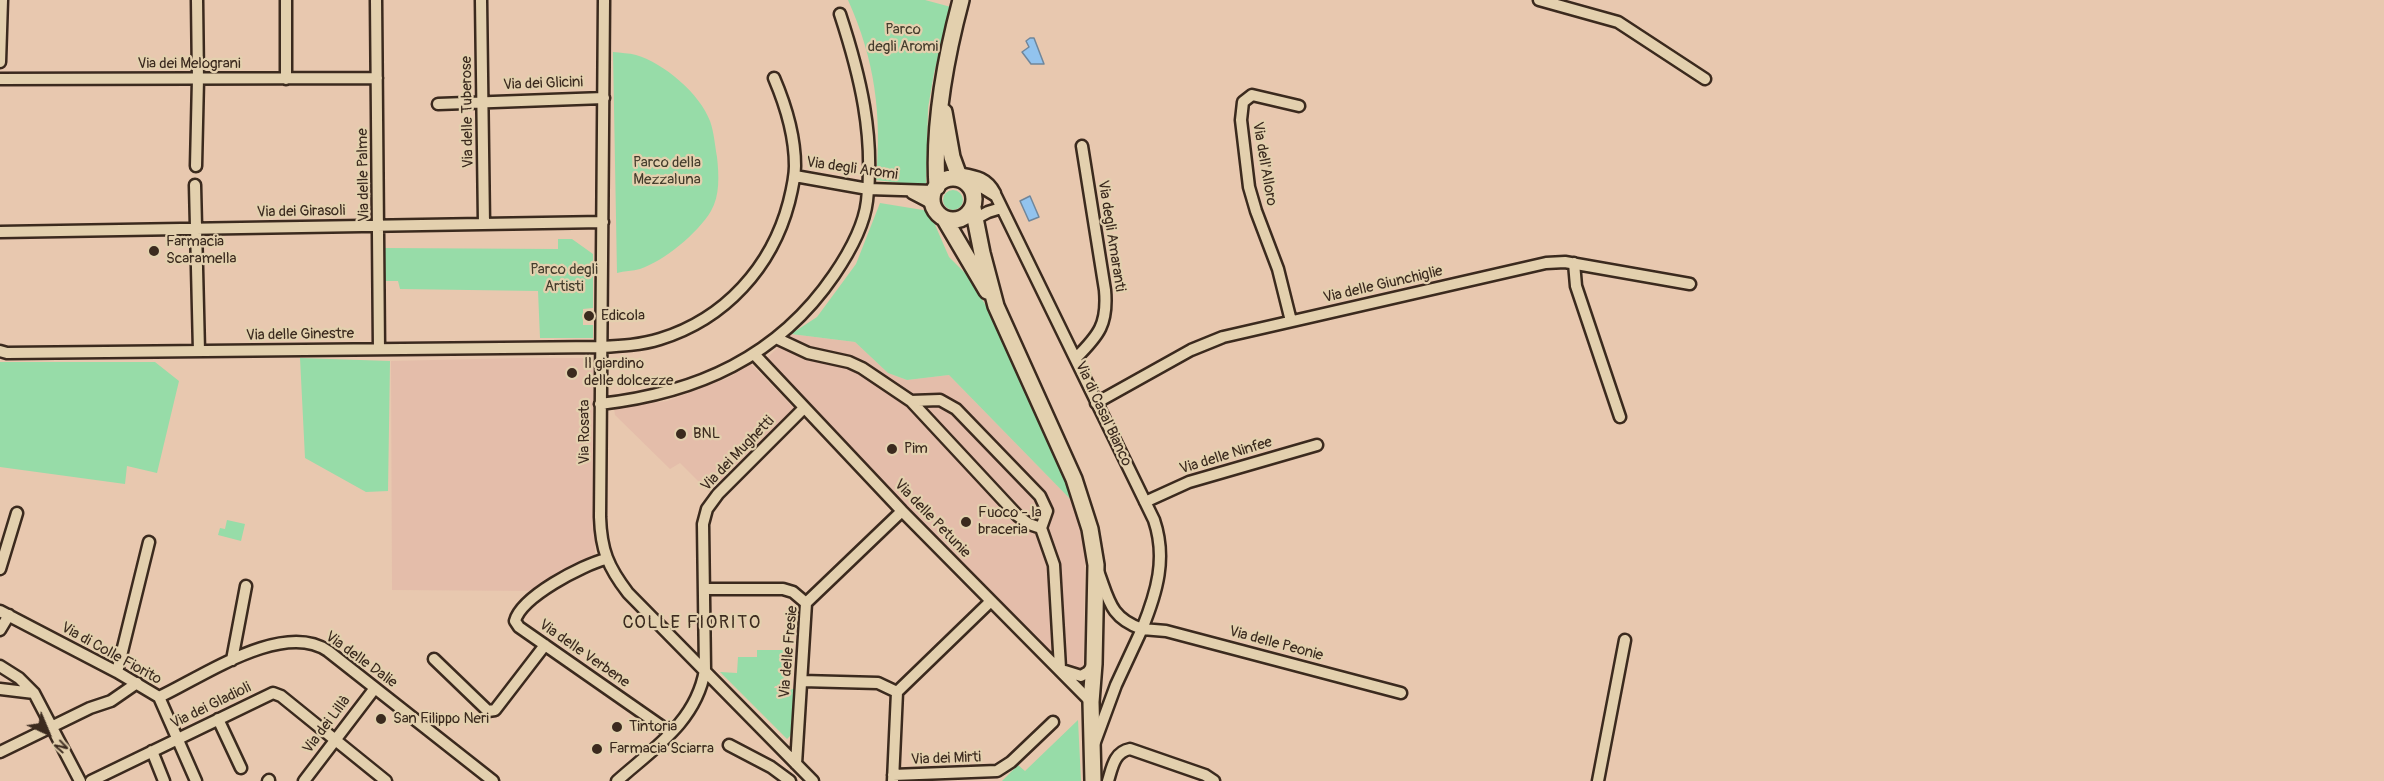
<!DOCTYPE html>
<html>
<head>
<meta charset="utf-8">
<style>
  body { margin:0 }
  #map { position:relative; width:2384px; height:781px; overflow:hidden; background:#e8c8af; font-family:Pangolin,sans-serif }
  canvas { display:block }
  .north { position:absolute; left:18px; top:703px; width:60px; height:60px; -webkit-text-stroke:4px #e3d0ae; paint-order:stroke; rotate:136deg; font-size:16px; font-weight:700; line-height:24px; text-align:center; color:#3b2a1e }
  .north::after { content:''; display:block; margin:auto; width:21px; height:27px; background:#3b2a1e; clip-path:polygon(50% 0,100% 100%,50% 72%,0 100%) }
</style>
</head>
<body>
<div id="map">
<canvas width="2384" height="781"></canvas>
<div class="north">N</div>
</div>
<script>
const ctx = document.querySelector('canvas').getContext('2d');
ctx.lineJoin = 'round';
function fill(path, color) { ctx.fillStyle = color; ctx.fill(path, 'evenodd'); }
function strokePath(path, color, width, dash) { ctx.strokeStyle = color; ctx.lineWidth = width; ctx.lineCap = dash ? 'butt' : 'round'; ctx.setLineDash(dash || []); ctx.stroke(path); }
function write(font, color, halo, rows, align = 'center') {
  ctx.font = font + ' Pangolin,sans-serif'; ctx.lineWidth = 4.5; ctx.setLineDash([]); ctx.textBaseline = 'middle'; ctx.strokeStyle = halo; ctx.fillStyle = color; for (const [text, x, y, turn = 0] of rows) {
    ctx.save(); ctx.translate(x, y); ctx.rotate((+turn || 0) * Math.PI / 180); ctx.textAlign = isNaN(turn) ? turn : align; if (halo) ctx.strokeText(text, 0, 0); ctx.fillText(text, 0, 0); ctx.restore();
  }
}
fill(new Path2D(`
  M791 334 855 342 888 373 907 380 949 375 1076 505 1085 551 1083 691 763 362Z
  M519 358H593L595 557 571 565 533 591 392 590 391 361Z
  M751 364 795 409 710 493 680 463 670 469 615 415 614 408 667 401 728 378Z`), '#e4bdaa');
fill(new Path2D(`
  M848 0H925L951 7 934 73 928 108 926 186 876 180C882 114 875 60 848 0Z
  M613 52C621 53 629 53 636 55 664 63 700 94 710 121 714 132 715 146 717 157 719 175 720 196 711 211 698 233 664 261 640 269 633 271 624 271 617 273Z
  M943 200a10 10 0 1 1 20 0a10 10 0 1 1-20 0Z
  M880 203 929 211 949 257 966 274 990 312 1045 431 1076 505 949 375 907 380 888 373 855 342 791 334 817 317 856 264Z
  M558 239H572L593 254V308L583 309V325H593V338H540L538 291 400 289 398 281H385V248L558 249Z
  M300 358 390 361 388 491 366 492 305 458Z
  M0 362H155L179 381 157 473 127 466 125 484 0 467Z
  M227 520 245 524 241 541 218 535 220 528 225 529Z
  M757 650H786L787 686H775L774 688 794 689 792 734 787 739 720 672 737 673 738 657H757Z
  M1078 720 1081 781H1002L1018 765 1025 771Z`), '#97dca8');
const water = new Path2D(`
  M1030 38H1034L1044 64H1031L1022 52 1029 47 1026 41Z
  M1030 196 1039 217 1029 221 1020 201Z`);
fill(water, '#92c3ee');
strokePath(water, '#6f869b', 1.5);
const street = new Path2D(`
  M376 0 379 349
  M481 0 484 223
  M604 0 600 517C601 550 608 567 628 593L813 781
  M1539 0 1618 22 1705 79
  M0 62 2 0
  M0 79 377 78
  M286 79V0
  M438 104 604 98
  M196 166 198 79 197 0
  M958 173C975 176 987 177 995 193
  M795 176 868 189 934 191
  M195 185 199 351
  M968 185 983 188 996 196 1154 520C1167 558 1157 592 1142 629L1166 631 1401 693
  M912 193 933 204
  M975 219 988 212 1001 208
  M0 232 603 222
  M1574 263 1576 286 1620 417
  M1291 321 1278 269 1256 211 1249 187 1241 120 1243 102 1252 95 1299 106
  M776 338 808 353 849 362 862 368 911 401 1018 516 1029 524 1041 528
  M0 351 7 353 601 347C621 346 641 345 660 339 725 319 772 267 789 202 792 190 795 178 795 166 795 135 786 106 774 78
  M754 354 902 511 1091 702
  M1076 358C1099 335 1108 324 1105 290L1082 146
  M911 401 940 400 956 409 1040 496 1047 511 1041 528
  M1096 403 1191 350 1223 337 1546 263 1565 262 1690 284
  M600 404C697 393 778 357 834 275 849 253 864 227 867 201 875 136 860 75 840 14
  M1145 502 1189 482 1317 445
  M1041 528 1054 565 1060 668
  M606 559C582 565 521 597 515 621L519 627 671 733
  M0 569 17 513
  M704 589H783L793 592 806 603
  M0 611 117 672 159 697 196 781
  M0 630 9 615
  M434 659 488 711 495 710 545 645
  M232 660 246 586
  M0 666 19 678 34 693 80 781
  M1065 671 1081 676 1088 672 1094 664
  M117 672 149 542
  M802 681 878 683 897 692
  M0 689 34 693
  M159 697C202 677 283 620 328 651L493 781
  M218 719 241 768
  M1095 742 1116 685 1142 629C1110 618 1109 600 1098 571
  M729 745 771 767 790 781
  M152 751 164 781
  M0 752 90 708 111 701 137 683
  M796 764 806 603 902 511
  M893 775 997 771 1011 762 1053 722
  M91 781 273 693 281 696 386 781
  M268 781 269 780
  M304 781 375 688
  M617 781C654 748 696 722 705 670L703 524 707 509 718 494 804 408
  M893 781 897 692 991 601
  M1108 781C1112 768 1114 752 1130 749L1205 775 1214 781
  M1598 781 1625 640`);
const secondary = new Path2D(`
  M944 112 952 157 960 179
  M932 199a21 21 0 1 1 42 0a21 21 0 1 1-42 0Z
  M937 187C933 125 945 60 961 0
  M973 208 982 253 996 306 1074 479 1090 529 1096 565 1094 664 1091 702 1093 781
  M944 218 987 291`);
strokePath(street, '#3b2a1e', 15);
strokePath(secondary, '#3b2a1e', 20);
strokePath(street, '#e3d0ae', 10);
strokePath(secondary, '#e3d0ae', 15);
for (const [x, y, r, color] of [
  [154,251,6,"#3b2a1e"],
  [589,316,6,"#3b2a1e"],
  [572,373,6,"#3b2a1e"],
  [681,434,6,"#3b2a1e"],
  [892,449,6,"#3b2a1e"],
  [966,522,6,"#3b2a1e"],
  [381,719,6,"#3b2a1e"],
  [617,727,6,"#3b2a1e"],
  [597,749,6,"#3b2a1e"]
]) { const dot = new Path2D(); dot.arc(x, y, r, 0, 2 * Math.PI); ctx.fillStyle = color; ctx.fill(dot); strokePath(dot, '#e3d0ae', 2); }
write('15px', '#443c2c', '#e3d0ae', [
  ["Parco",903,30],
  ["degli Aromi",903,47],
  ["Parco della",667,163],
  ["Mezzaluna",667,180],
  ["Parco degli",564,270],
  ["Artisti",564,287]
]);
write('15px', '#3b2a1e', '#e3d0ae', [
  ["Via dei Melograni",189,64],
  ["Via dei Glicini",543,84,-2],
  ["Via delle Tuberose",468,112,-91],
  ["Via dell'Alloro",1264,164,80],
  ["Via degli Aromi",852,169,8],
  ["Via delle Palme",364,175,-91],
  ["Via dei Girasoli",301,212,-1],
  ["Via degli Amaranti",1111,236,81],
  ["Via delle Giunchiglie",1383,285,-13],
  ["Via delle Ginestre",300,335,-1],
  ["Via di Casal Bianco",1103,414,65],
  ["Via Rosata",585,432,-90],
  ["Via dei Mughetti",738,454,-46],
  ["Via delle Ninfee",1226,456,-17],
  ["Via delle Petunie",932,519,46],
  ["Via delle Peonie",1276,644,15],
  ["Via delle Fresie",789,652,-85],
  ["Via di Colle Fiorito",111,654,29],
  ["Via delle Verbene",584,654,35],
  ["Via delle Dalie",361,660,36],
  ["Via dei Gladioli",211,706,-26],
  ["Via dei Lillà",327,725,-53],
  ["Via dei Mirti",946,759,-2]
]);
write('15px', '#3b2a1e', '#e3d0ae', [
  ["Farmacia",166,242],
  ["Scaramella",166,259],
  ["Edicola",601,316],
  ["Il giardino",584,364],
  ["delle dolcezze",584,381],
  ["BNL",693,434],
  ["Pim",904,449],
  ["Fuoco - la",978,513],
  ["braceria",978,530],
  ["San Filippo Neri",393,719],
  ["Tintoria",629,727],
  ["Farmacia Sciarra",609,749]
], 'left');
ctx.letterSpacing = '1.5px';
write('18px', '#3b2a1e', '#e3d0ae', [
  ["COLLE FIORITO",692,623]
]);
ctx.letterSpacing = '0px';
</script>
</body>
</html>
